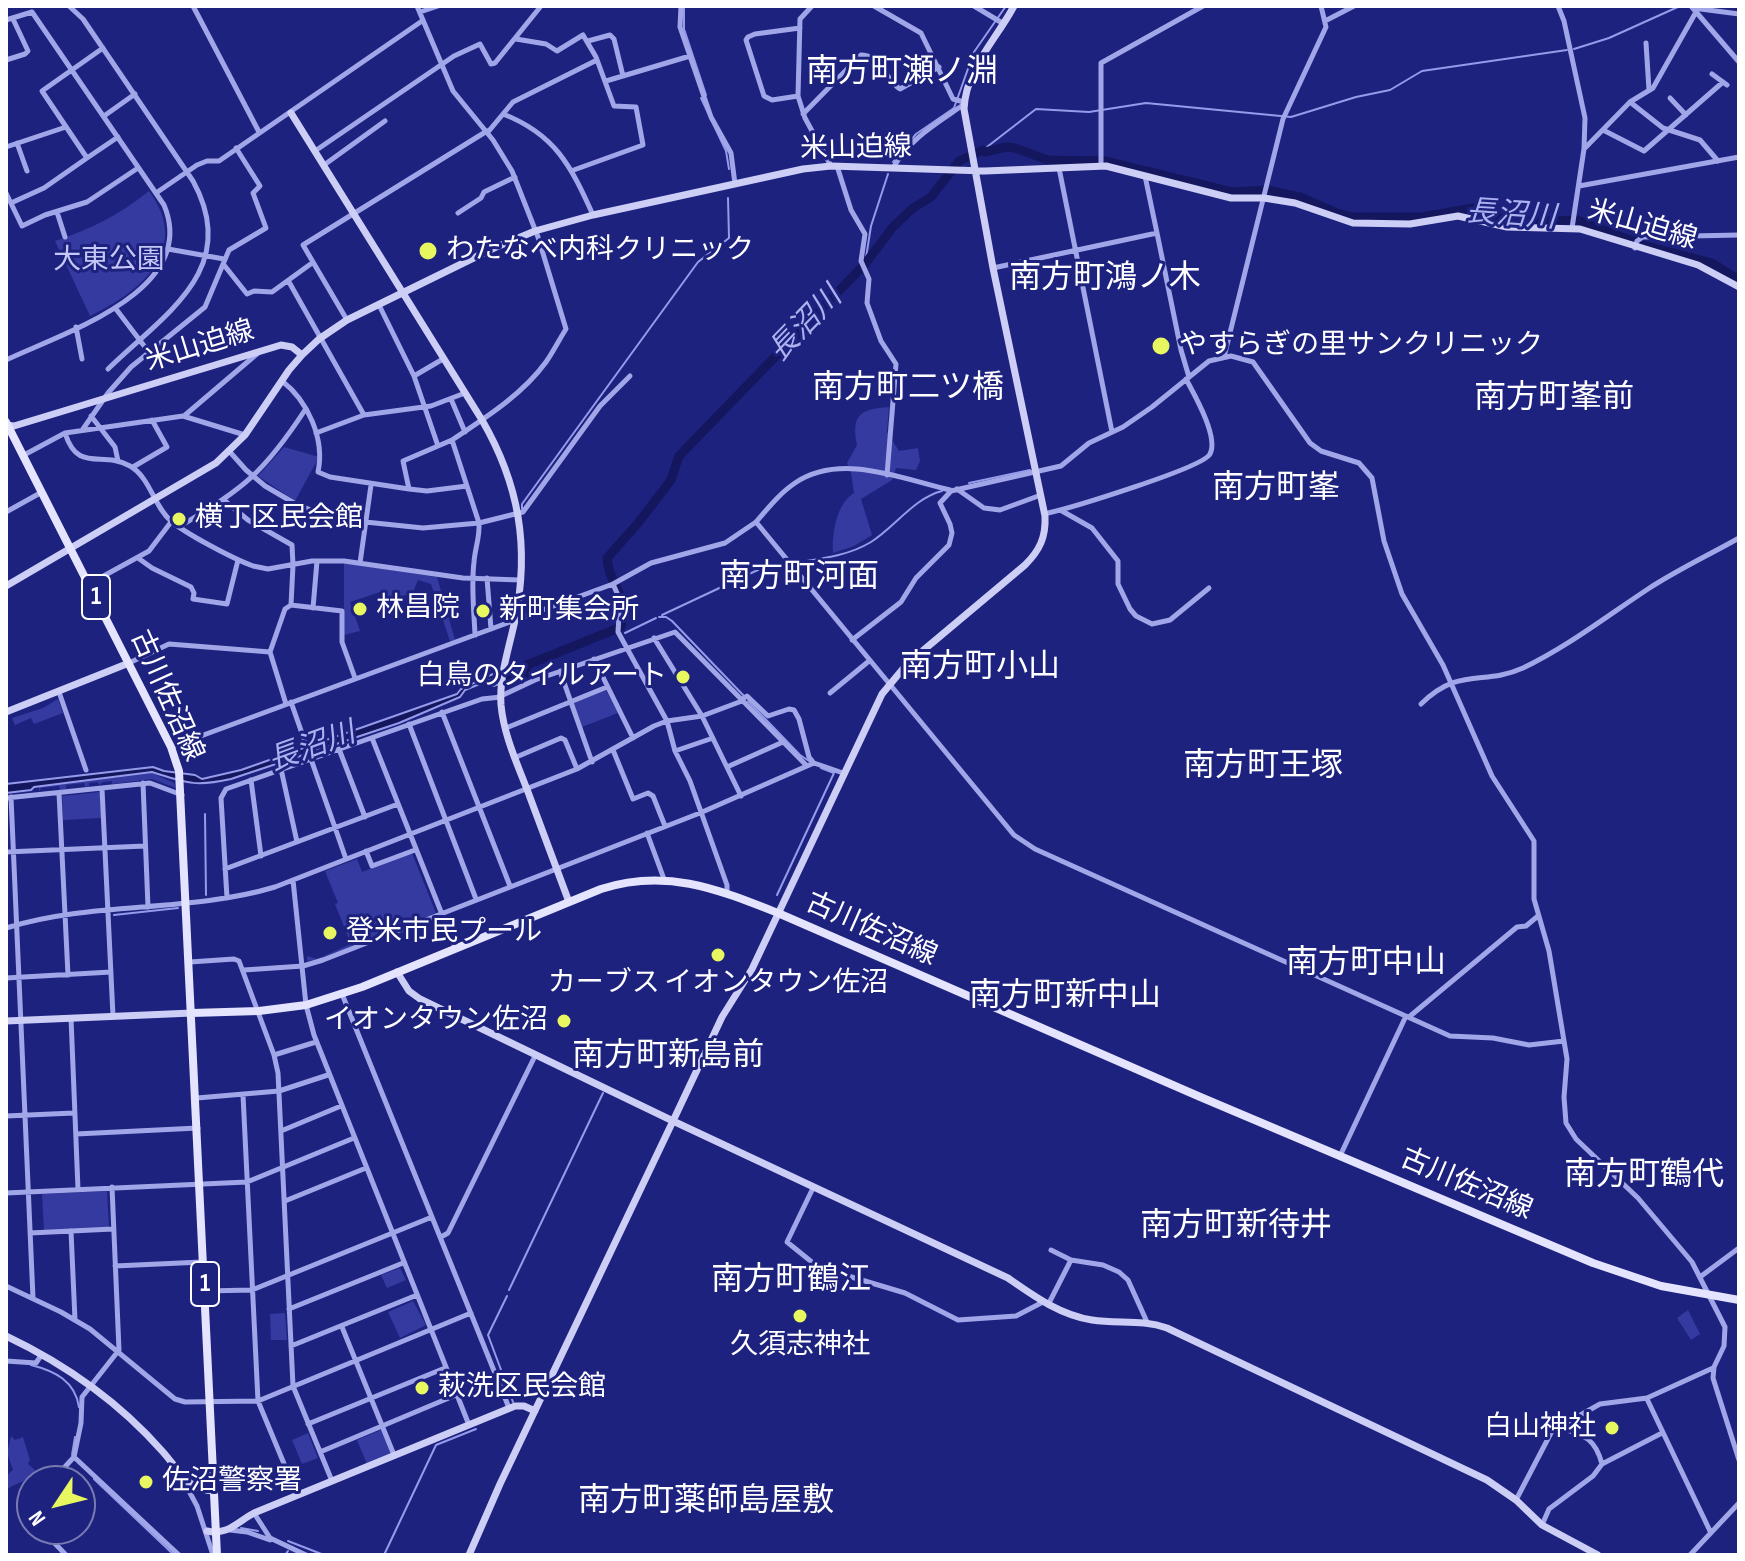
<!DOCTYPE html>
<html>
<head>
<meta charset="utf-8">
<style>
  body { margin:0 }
  #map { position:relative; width:1745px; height:1561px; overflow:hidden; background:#1e227f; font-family:"Sofia Sans Condensed",sans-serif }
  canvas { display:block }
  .frame { position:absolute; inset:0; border:8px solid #fff; pointer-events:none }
  .north { position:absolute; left:16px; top:1465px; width:80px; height:80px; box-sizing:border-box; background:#1e227f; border:2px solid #787ab2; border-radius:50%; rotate:235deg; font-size:22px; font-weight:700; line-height:32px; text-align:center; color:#fff }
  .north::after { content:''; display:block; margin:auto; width:28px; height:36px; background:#e8f760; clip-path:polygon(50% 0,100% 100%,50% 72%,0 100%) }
</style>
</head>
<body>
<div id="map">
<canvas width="1745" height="1561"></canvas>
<div class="frame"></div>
<div class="north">N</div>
</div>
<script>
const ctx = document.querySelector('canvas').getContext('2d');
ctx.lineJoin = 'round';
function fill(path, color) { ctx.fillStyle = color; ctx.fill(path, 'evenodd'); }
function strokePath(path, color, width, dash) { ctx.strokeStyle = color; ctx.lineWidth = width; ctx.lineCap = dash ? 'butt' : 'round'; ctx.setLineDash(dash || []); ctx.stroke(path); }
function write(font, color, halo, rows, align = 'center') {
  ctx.font = font + ' "Sofia Sans Condensed","Noto Sans JP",sans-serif'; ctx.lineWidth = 6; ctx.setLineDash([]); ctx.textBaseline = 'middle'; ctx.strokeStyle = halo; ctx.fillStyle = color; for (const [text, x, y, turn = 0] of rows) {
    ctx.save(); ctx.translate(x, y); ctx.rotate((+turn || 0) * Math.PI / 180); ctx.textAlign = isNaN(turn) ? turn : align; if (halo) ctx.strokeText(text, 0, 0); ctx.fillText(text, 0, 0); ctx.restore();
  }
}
fill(new Path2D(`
  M149 191C192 249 141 292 90 316L55 241C89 230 121 214 149 191Z
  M889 407 887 432 899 451 918 448 920 461 916 470 896 468 892 480 861 499 872 535 854 546 833 553C832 534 836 504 854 493L851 473 847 463 857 445C851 415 860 409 889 407Z
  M284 447 319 457 295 501 258 476Z
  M344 563 437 577 455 640 450 641 431 584 418 580 412 595 381 597 380 592 350 602 360 631 344 635Z
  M606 690 618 713 582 727 573 702Z
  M58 699 63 713 34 724 31 718 15 725 12 718 43 708Z
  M152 773 174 783 176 788 152 779 112 784V781L103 782 99 785 98 782 89 783V786L85 787 84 783 66 785V789L60 790 59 786 41 788 39 792V787Z
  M100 792 102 818 63 820 62 796Z
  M412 853 436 913 322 958 307 961V956L317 959 351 944 335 904 338 903 325 871 357 859 362 872Z
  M107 1191 109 1228 44 1231 42 1194Z
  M400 1268 406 1280 387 1288 381 1275Z
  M413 1301 426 1325 400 1338 388 1312Z
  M1688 1310 1700 1334 1691 1340 1677 1318Z
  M285 1313 287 1340H271L270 1314Z
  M381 1430 384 1431 391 1454 367 1464 357 1440Z
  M308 1433 318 1458 302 1464 292 1440Z
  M11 1436 15 1440 23 1437 30 1460 28 1464 37 1472C27 1482 17 1482 6 1490V1476L13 1470 7 1453Z`), '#343a9f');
const water = new Path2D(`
  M522 669 525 677 493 686 492 679 465 690 460 697 399 723 231 779C195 787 187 783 152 772L34 787 31 790 6 793V784L153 767 164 771 195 775 202 779 241 770 457 694 461 689 493 674 497 677Z`);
fill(water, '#14175d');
strokePath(water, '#959bea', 2);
strokePath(new Path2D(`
  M684 6V29L706 95
  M1574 49 1609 38 1680 6
  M701 98 726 151 729 169
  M983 150 1036 109 1089 112 1146 103 1291 117 1356 97 1390 90 1422 71 1567 50
  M893 162 916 134 954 108 974 52 1006 6
  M865 264 871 226 888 174
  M969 483 1030 470
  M522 509V504L698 262 729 238 728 198
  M794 563C820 559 848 556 871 542 895 527 914 498 942 491
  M662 615 762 568 787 564
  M659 617H666L672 621 744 696
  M625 633 656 618
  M748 701 800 755 812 763
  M205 814 206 895
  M777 895 834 773 821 768
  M114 915 178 908
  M509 1290 603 1093
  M507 1296 488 1335 513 1402
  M31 1365C55 1371 75 1381 79 1407
  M72 1455 75 1437
  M94 1479 174 1555
  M241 1528 258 1531
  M288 1541 324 1555
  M285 1555 288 1551
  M384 1555 436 1445 476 1429`), '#959bea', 2);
strokePath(new Path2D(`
  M514 678 525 674 527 665 621 627C628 589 609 587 607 558L639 522 671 480 679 456 865 264 893 227 913 208 931 197 959 161 983 150 985 152 1006 147 1015 148 1048 160 1106 161 1233 192 1267 190 1300 197 1337 213 1352 217H1422L1473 208 1510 222 1577 220 1643 245 1712 263 1739 280`), '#14175d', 9);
strokePath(new Path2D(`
  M69 6 83 19 193 181C242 270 163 315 108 369
  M193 6 259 132
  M417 6 453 91 493 140 512 171 538 237 566 329C559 340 553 352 546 362 522 395 485 418 452 440
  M681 6 680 27 711 117 731 153 735 184
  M812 6 800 19 798 96 805 118 831 166
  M874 6 921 33 953 99 964 102
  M974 6 1004 24
  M1558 6 1564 21 1585 118 1584 149 1572 228
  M1691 6 1739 62
  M1693 8 1739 14
  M420 12 438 6
  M6 20 32 12 164 205C200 291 63 333 6 360
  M1325 21 1354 6
  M516 39 546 44 557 51 583 35 596 57 614 106 636 107 643 145 571 171
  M588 41 610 35 614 39 623 76
  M1646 43 1649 90
  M103 48 42 91 87 158 118 137
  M6 60 25 54 28 51 13 19
  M1712 74 1727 85
  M606 81 690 56
  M798 96 772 100 764 96 746 40 748 37 755 34 800 28
  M1670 98 1686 115
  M1630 102 1663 128 1700 140 1718 161
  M503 114 513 102 597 60
  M803 114 861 55C879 54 886 80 900 89L939 67
  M104 116 135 94
  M1603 130 1644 151 1723 82
  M488 132 503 114C555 134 571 166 593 215
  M17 143 27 171
  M6 147 66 127
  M1585 148 1630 102 1653 88 1696 12
  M315 151 454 56 480 44 491 64 495 63 541 6
  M324 165 385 121
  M837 166 851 210 865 234 861 261 869 279 867 303 881 341 896 364 887 475
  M1101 166V63L1203 6
  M893 168C909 139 937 123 963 105
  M1059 168 1112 432
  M1579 186 1739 157
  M6 193 22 226 45 215 87 202 138 168
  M156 193 197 165 207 161H219L422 21
  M11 203 44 188 87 158
  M57 212 65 237
  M458 213 481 198 484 192 515 177
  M1157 233 1181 350 1189 377
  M1635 248 1637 241 1643 237 1739 235
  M168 249 224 259
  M224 265 247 294 254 291 272 292 312 263
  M993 268 1157 233 1145 176
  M289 282 364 415
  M379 305 414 376 438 446
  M116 309 148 351
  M347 320 303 245 487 131
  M76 327 82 359
  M1224 357 1283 119 1326 27 1321 6
  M414 376 443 359
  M282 381C308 401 325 439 318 472L330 477 409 489 403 461 452 440 479 523C480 537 475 548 474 562 471 586 474 611 475 635
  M451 399 465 432
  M91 416 115 447 118 461
  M184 416 258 353
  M83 429 108 393 131 367 205 307 229 250 266 228 253 193 260 186 236 148
  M316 433 364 415 431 406 465 393
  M245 435 183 416 65 433C78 474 102 450 130 466 150 477 154 507 171 521 186 534 234 559 253 566L268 569 312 561H344L463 578 520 580
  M230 452 246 470 265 486 294 503 320 514 346 520 423 528 479 523 523 512 600 406 630 376
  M24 455 65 433
  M133 467 167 447 152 420
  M409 489 427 491 467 486
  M957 489 984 508 1000 510 1041 495
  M950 490C902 479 841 452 795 483 780 493 768 508 756 522L1014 835 1035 849 1450 1036 1493 1038 1529 1045 1564 1041
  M225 501 248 520 292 545 293 565 291 605 285 609 270 652 286 704
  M1062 511 1092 528 1118 561V584L1130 609 1136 616 1152 624 1170 620 1209 588
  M6 512 42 492
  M1048 513C1070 508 1203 468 1210 454 1219 437 1194 394 1186 379
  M180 526C243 490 265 471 305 410
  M138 558 152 568 191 587 194 593 193 599 227 604 238 560
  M360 563 371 485
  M487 578 491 629
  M89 584 149 551 171 522
  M613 584 620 600 618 632 667 721 675 751 690 781 727 885V893
  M291 605 342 611V642L355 678
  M313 608 317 561
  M654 638 702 716 741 796
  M852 640 901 602 916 578 949 545 952 533 950 524 940 503 951 491 1061 466 1089 443 1123 427 1152 407 1209 361 1231 356 1253 362 1310 443 1321 451 1359 463 1372 478 1384 541 1402 594 1443 665 1492 776 1534 841V899L1549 951 1567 1059 1564 1097 1566 1123 1576 1139 1638 1198 1692 1262 1725 1327 1724 1346 1714 1367 1713 1378 1739 1460
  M594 659 633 738
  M129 663 169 644 270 652
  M560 671 592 762
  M59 692 86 770
  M830 693 869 661
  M501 696 535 680 675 632 807 766 814 763 843 773
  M741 700 747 696 768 716 789 709 794 710 799 719 809 757 813 762
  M291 702 346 859
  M1421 704C1460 666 1483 686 1523 668 1567 647 1607 616 1648 589 1677 570 1709 555 1739 538
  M442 712 510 886
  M409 724 476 899
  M506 728 607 687
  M372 738 455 947
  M171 747 613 584 651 563 725 543 756 522
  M339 749 365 817
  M613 750 633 799 648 793 653 796 665 826
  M675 751 713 738
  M514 758 561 738 565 740 577 769
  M727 767 783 742
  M281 769 297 842
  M251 780 261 856
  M143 783 148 907
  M102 789 113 1016
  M59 793 68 975
  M11 797 33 1298
  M6 798 150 783 182 795
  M647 833 664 879
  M366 851 372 866 415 850
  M6 852 145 846
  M225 869 398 804
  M293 880 306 1005 314 1035 469 1425
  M227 898 221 798 226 789 482 699 501 697
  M6 928C92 901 188 913 275 887L577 769 654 726 667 721 702 716 742 701
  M190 962 234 959 239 961 274 1055 278 1073 293 1386 332 1481
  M244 970 303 966 323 960 700 813 807 766
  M6 978 111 972
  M342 994 509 1408
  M1409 1017 1517 927 1526 926 1538 916
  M71 1018 78 1189
  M274 1055 316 1042
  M243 1095 258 1401 297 1495
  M197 1098 279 1091 328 1075
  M6 1116 74 1113
  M281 1131 341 1106
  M76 1134 198 1128
  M1340 1156 1406 1016
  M813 1188 787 1242 818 1267 905 1293 958 1320 1016 1316 1043 1302
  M6 1193 247 1182 354 1138
  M285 1201 366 1168
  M71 1231 75 1320
  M30 1233 113 1229
  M441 1237 448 1233 535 1056
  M1051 1250 1071 1260 1103 1265 1119 1272 1128 1280 1147 1322
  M115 1266 202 1262
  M1700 1277 1739 1248
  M6 1286 61 1312 90 1329 175 1399 185 1402 258 1401 471 1313
  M205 1291 252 1290 432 1217
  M1048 1305 1071 1260
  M289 1309 403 1263
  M342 1327 394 1455
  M291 1346 417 1295
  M6 1361 36 1363 42 1354
  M1647 1399 1710 1531
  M308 1424 445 1368
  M1558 1427C1583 1435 1595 1437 1602 1464
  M320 1452 456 1395
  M74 1457 179 1555
  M182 1478 197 1506 213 1555
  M52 1481 74 1457 81 1423 82 1397 119 1350 112 1187
  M1516 1500 1552 1431 1600 1404 1647 1398 1713 1368
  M32 1510V1518
  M254 1513 270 1538 306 1555
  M1542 1525 1549 1509 1593 1476 1602 1464 1662 1433
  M41 1529 66 1555
  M230 1530 247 1532 270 1540
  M1690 1555 1739 1503`), '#a1a6e8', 5);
strokePath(new Path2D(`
  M291 113 482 420C519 484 530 547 515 620 509 649 499 676 501 705 504 736 517 763 528 792 542 829 555 865 569 902
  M6 425 14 426 281 345 292 347 302 355
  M6 586 216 463 245 435 289 370 302 355 319 339 347 320 494 248 535 231 593 215 803 169 831 166 985 171 1106 166 1231 198H1264L1295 203 1353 223 1410 224 1458 216 1507 227 1580 229 1698 265 1739 287
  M6 712 129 663
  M397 972 409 991 420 999 673 1121 722 1017 752 969 882 694 907 664 1025 565C1040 550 1046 537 1045 516L993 268 964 109C966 68 996 40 1014 6
  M6 1021 192 1013
  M6 1336C65 1364 120 1403 163 1452 179 1470 187 1490 214 1491
  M207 1531C227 1536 237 1522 254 1513L515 1406H524L535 1411
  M469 1555 500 1484 673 1121 1008 1278C1034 1296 1060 1315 1092 1320 1118 1324 1142 1319 1167 1328L1487 1480 1516 1500 1542 1525 1598 1555`), '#cccef6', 7);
strokePath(new Path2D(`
  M6 422 171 747 179 771 217 1555
  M192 1013 259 1011 306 1005 362 987 601 889C666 868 717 889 778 913L1198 1096 1593 1263 1661 1286 1739 1300`), '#e4e4fe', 8);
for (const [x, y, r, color] of [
  [428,251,10,"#e8f760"],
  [1161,346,10,"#e8f760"],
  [179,519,8,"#e8f760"],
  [360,609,8,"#e8f760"],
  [483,611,8,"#e8f760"],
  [683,677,8,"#e8f760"],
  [330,933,8,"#e8f760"],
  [718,955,8,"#e8f760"],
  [564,1021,8,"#e8f760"],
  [800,1316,8,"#e8f760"],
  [422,1388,8,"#e8f760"],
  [1612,1428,8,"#e8f760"],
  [146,1482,8,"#e8f760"]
]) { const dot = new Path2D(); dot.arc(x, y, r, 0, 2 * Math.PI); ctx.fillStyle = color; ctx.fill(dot); strokePath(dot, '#1e227f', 3); }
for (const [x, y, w] of [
  [96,597,28],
  [205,1284,28]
]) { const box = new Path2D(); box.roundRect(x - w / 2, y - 22, w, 44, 6); ctx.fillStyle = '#1e227f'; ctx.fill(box); strokePath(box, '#fff', 2); }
write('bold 26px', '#fff', null, [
  ["1",96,597],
  ["1",205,1284]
]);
write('28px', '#fff', '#1e227f', [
  ["米山迫線",856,149,-1],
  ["米山迫線",1642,226,16],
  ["米山迫線",200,347,-17],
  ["古川佐沼線",166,696,66],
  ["古川佐沼線",871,930,24],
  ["古川佐沼線",1466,1185,23]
]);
write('28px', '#fff', '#1e227f', [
  ["わたなべ内科クリニック",446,251],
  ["やすらぎの里サンクリニック",1179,346],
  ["横丁区民会館",195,519],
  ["林昌院",376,609],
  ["新町集会所",499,611],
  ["白鳥のタイルアート",667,677,"right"],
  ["登米市民プール",346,933],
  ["カーブス イオンタウン佐沼",718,984,"center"],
  ["イオンタウン佐沼",548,1021,"right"],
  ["久須志神社",800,1346,"center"],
  ["萩洗区民会館",438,1388],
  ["白山神社",1596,1428,"right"],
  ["佐沼警察署",162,1482]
], 'left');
write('28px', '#c5c8f6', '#1e227f', [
  ["大東公園",109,261]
]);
write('italic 30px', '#adb1f0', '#1e227f', [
  ["長沼川",1511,216,4],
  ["長沼川",806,325,-46],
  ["長沼川",312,748,-20]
]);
write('32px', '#fff', '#1e227f', [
  ["南方町瀬ノ淵",902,73],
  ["南方町鴻ノ木",1105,279],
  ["南方町二ツ橋",908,389],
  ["南方町峯前",1554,399],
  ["南方町峯",1276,489],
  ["南方町河面",799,578],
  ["南方町小山",980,668],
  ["南方町王塚",1263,767],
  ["南方町中山",1366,964],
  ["南方町新中山",1065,997],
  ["南方町新島前",668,1057],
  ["南方町鶴代",1644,1176],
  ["南方町新待井",1236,1227],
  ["南方町鶴江",791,1281],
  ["南方町薬師島屋敷",706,1502]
]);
</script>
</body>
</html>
